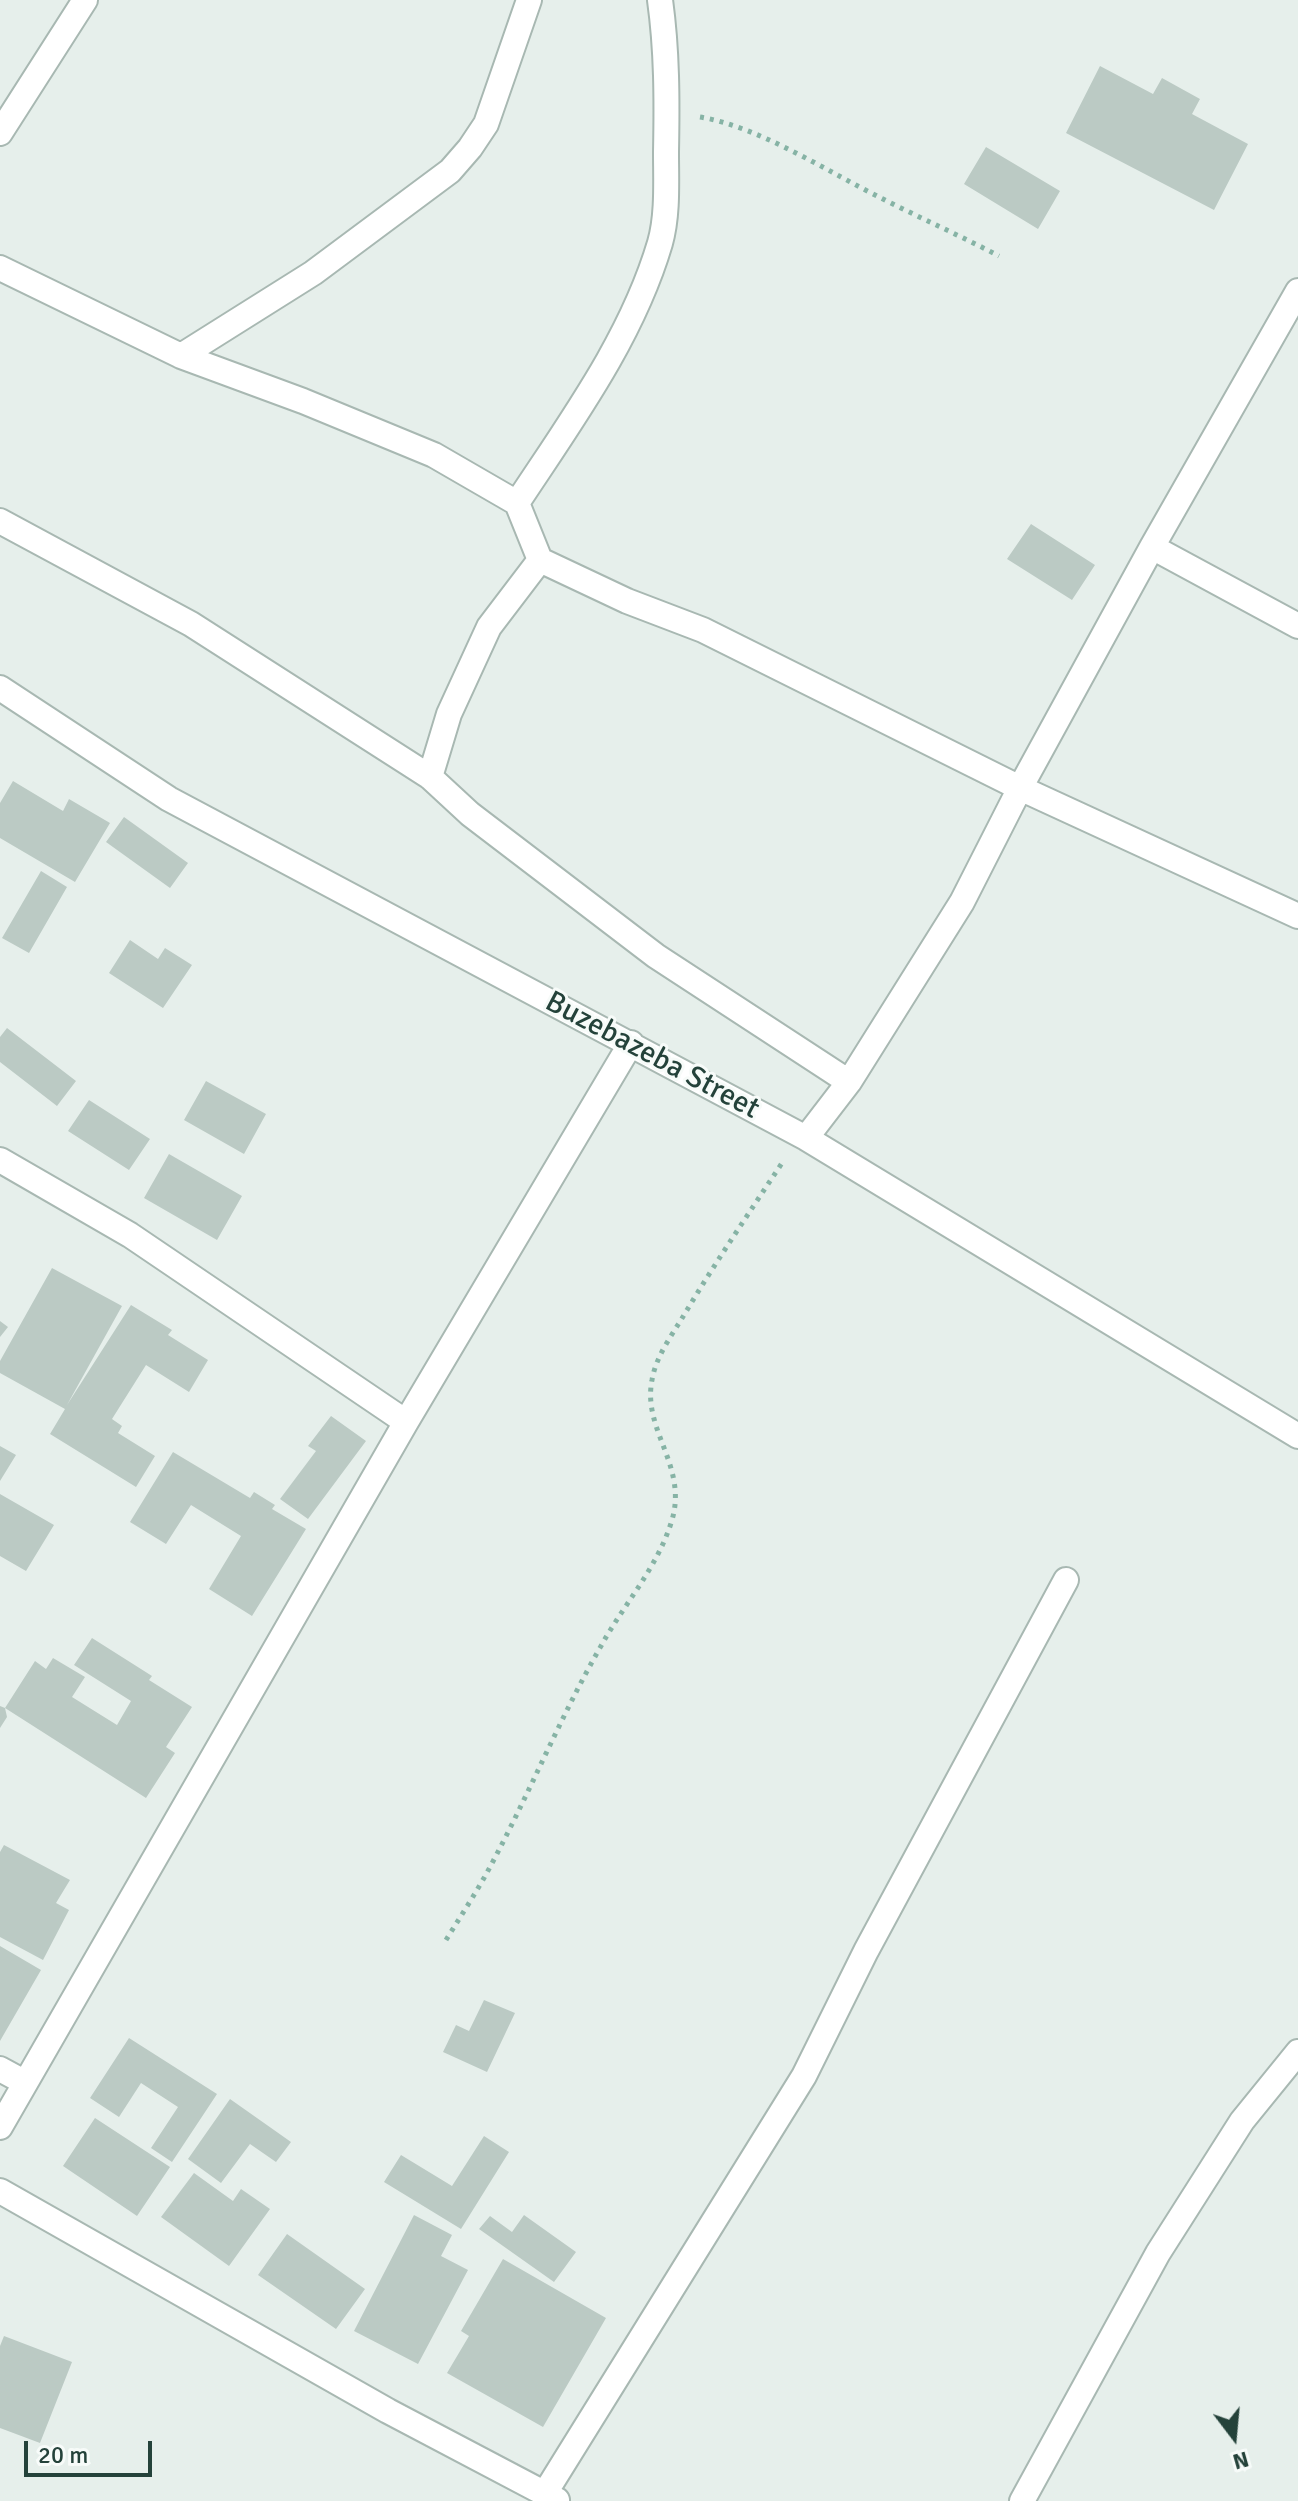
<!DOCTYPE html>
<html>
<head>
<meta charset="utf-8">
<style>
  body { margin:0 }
  #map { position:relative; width:1298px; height:2501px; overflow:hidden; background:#e6efeb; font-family:Signika,sans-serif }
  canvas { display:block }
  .north { position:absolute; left:1194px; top:2397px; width:80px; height:80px; -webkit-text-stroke:6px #f7fbf9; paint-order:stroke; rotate:164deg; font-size:22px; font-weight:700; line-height:32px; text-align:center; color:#24423a }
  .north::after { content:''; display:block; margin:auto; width:28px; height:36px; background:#24423a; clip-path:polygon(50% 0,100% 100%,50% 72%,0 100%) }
  .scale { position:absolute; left:24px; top:2441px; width:128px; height:36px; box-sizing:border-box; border:4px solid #24423a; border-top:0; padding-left:10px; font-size:24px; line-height:28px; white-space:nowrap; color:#24423a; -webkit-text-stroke:6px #f7fbf9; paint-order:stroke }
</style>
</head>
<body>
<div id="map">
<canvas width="1298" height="2501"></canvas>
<div class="north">N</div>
<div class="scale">20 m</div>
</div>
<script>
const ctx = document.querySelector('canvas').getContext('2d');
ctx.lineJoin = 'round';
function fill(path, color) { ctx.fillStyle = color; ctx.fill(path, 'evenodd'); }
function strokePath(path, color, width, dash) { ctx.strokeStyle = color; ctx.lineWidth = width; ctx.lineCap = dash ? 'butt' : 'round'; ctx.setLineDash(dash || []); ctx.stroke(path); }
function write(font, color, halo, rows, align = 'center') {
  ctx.font = font + ' Signika,sans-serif'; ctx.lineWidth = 6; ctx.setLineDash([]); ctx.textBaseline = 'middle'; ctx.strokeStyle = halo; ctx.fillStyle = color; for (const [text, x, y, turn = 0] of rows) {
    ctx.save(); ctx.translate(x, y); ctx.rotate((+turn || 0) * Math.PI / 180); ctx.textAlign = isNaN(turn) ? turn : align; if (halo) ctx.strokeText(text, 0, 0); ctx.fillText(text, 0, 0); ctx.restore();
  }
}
fill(new Path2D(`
  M1100 66 1153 94 1162 78 1200 99 1192 114 1248 144 1214 210 1066 133Z
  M986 147 1060 191 1038 229 964 184Z
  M1031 524 1095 565 1072 600 1007 559Z
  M13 781 63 811 69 799 110 823 75 882 0 838V803Z
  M124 817 188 863 170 888 106 842Z
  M41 871 67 887 29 953 2 938Z
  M130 940 158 959 165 948 192 965 163 1008 109 973Z
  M7 1028 76 1081 57 1106 0 1062V1037Z
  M206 1081 266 1114 244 1154 184 1120Z
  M89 1100 150 1139 129 1170 68 1131Z
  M169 1154 242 1196 217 1240 144 1198Z
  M52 1268 122 1306 67 1405 131 1305 172 1330 168 1335 208 1360 189 1392 146 1365 112 1419 122 1426 118 1433 155 1456 136 1487 50 1434 65 1409 0 1373V1361Z
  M0 1321 8 1327 0 1337Z
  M331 1416 366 1441 308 1519 280 1499 316 1451 308 1446Z
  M0 1446 16 1455 0 1481Z
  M173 1452 250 1498 254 1492 275 1505 272 1509 306 1529 252 1616 209 1589 241 1536 191 1505 166 1544 130 1522Z
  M0 1494 54 1525 26 1571 0 1556Z
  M92 1638 152 1676 149 1680 192 1707 166 1747 175 1753 146 1798 5 1708 35 1661 46 1669 53 1658 85 1677 72 1697 117 1725 131 1701 74 1665Z
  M0 1706 5 1708 7 1717 0 1728Z
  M4 1845 70 1880 56 1903 69 1910 43 1960 0 1937V1852Z
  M0 1946 41 1970 0 2041Z
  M484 2000 515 2013 487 2072 443 2052 456 2025 469 2031Z
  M129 2038 217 2094 172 2162 151 2148 178 2107 141 2083 119 2117 90 2098Z
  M230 2099 291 2142 276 2162 250 2144 221 2183 188 2159Z
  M95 2118 170 2167 137 2216 63 2166Z
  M484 2136 509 2152 461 2229 384 2182 401 2155 452 2186Z
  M194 2173 233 2201 241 2189 270 2209 229 2266 161 2217Z
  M414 2215 452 2235 441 2256 468 2270 418 2364 354 2331Z
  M524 2215 576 2252 554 2282 479 2229 490 2216 512 2232Z
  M287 2234 365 2289 336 2329 258 2275Z
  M503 2259 606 2318 543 2427 447 2373 469 2336 461 2331Z
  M4 2336 72 2362 40 2443 0 2428V2346Z`), '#bbcac4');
const minor = new Path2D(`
  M0 133 85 0
  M0 268 181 356 303 401 434 455 517 503 540 560 627 601 703 630 1020 788 1298 916
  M181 356 313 273 450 171 470 148 486 124 529 0
  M517 503C571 421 632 338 660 243 668 215 666 181 666 152 667 101 667 50 660 0
  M0 521 191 624 430 777 470 814 656 956 849 1082
  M1152 547 1298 626
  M0 688 169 799 806 1138 1298 1436
  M430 777 449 714 489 627 540 560
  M806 1138 849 1082 962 902 1020 788 1152 547 1298 291
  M0 1160 130 1235 406 1422
  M0 2069 24 2082
  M0 2127 406 1422 631 1043
  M0 2191 388 2411 557 2500
  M545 2493 804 2076 866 1951 1066 1580
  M1022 2501 1158 2253 1242 2121 1298 2052`);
strokePath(minor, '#a8b8b2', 28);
strokePath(new Path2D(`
  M700 117C760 127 828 172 883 199 922 219 961 236 999 256
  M446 1940C459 1919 472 1899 484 1878 526 1802 558 1721 601 1646 624 1604 658 1567 672 1520 688 1466 642 1430 652 1380 656 1356 672 1335 684 1315 715 1263 749 1213 782 1163`), '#86b3a5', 5, [4, 6]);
strokePath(minor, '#fff', 24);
write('30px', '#24423a', '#f7fbf9', [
  ["Buzebazeba Street",652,1056,28]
]);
</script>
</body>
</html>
